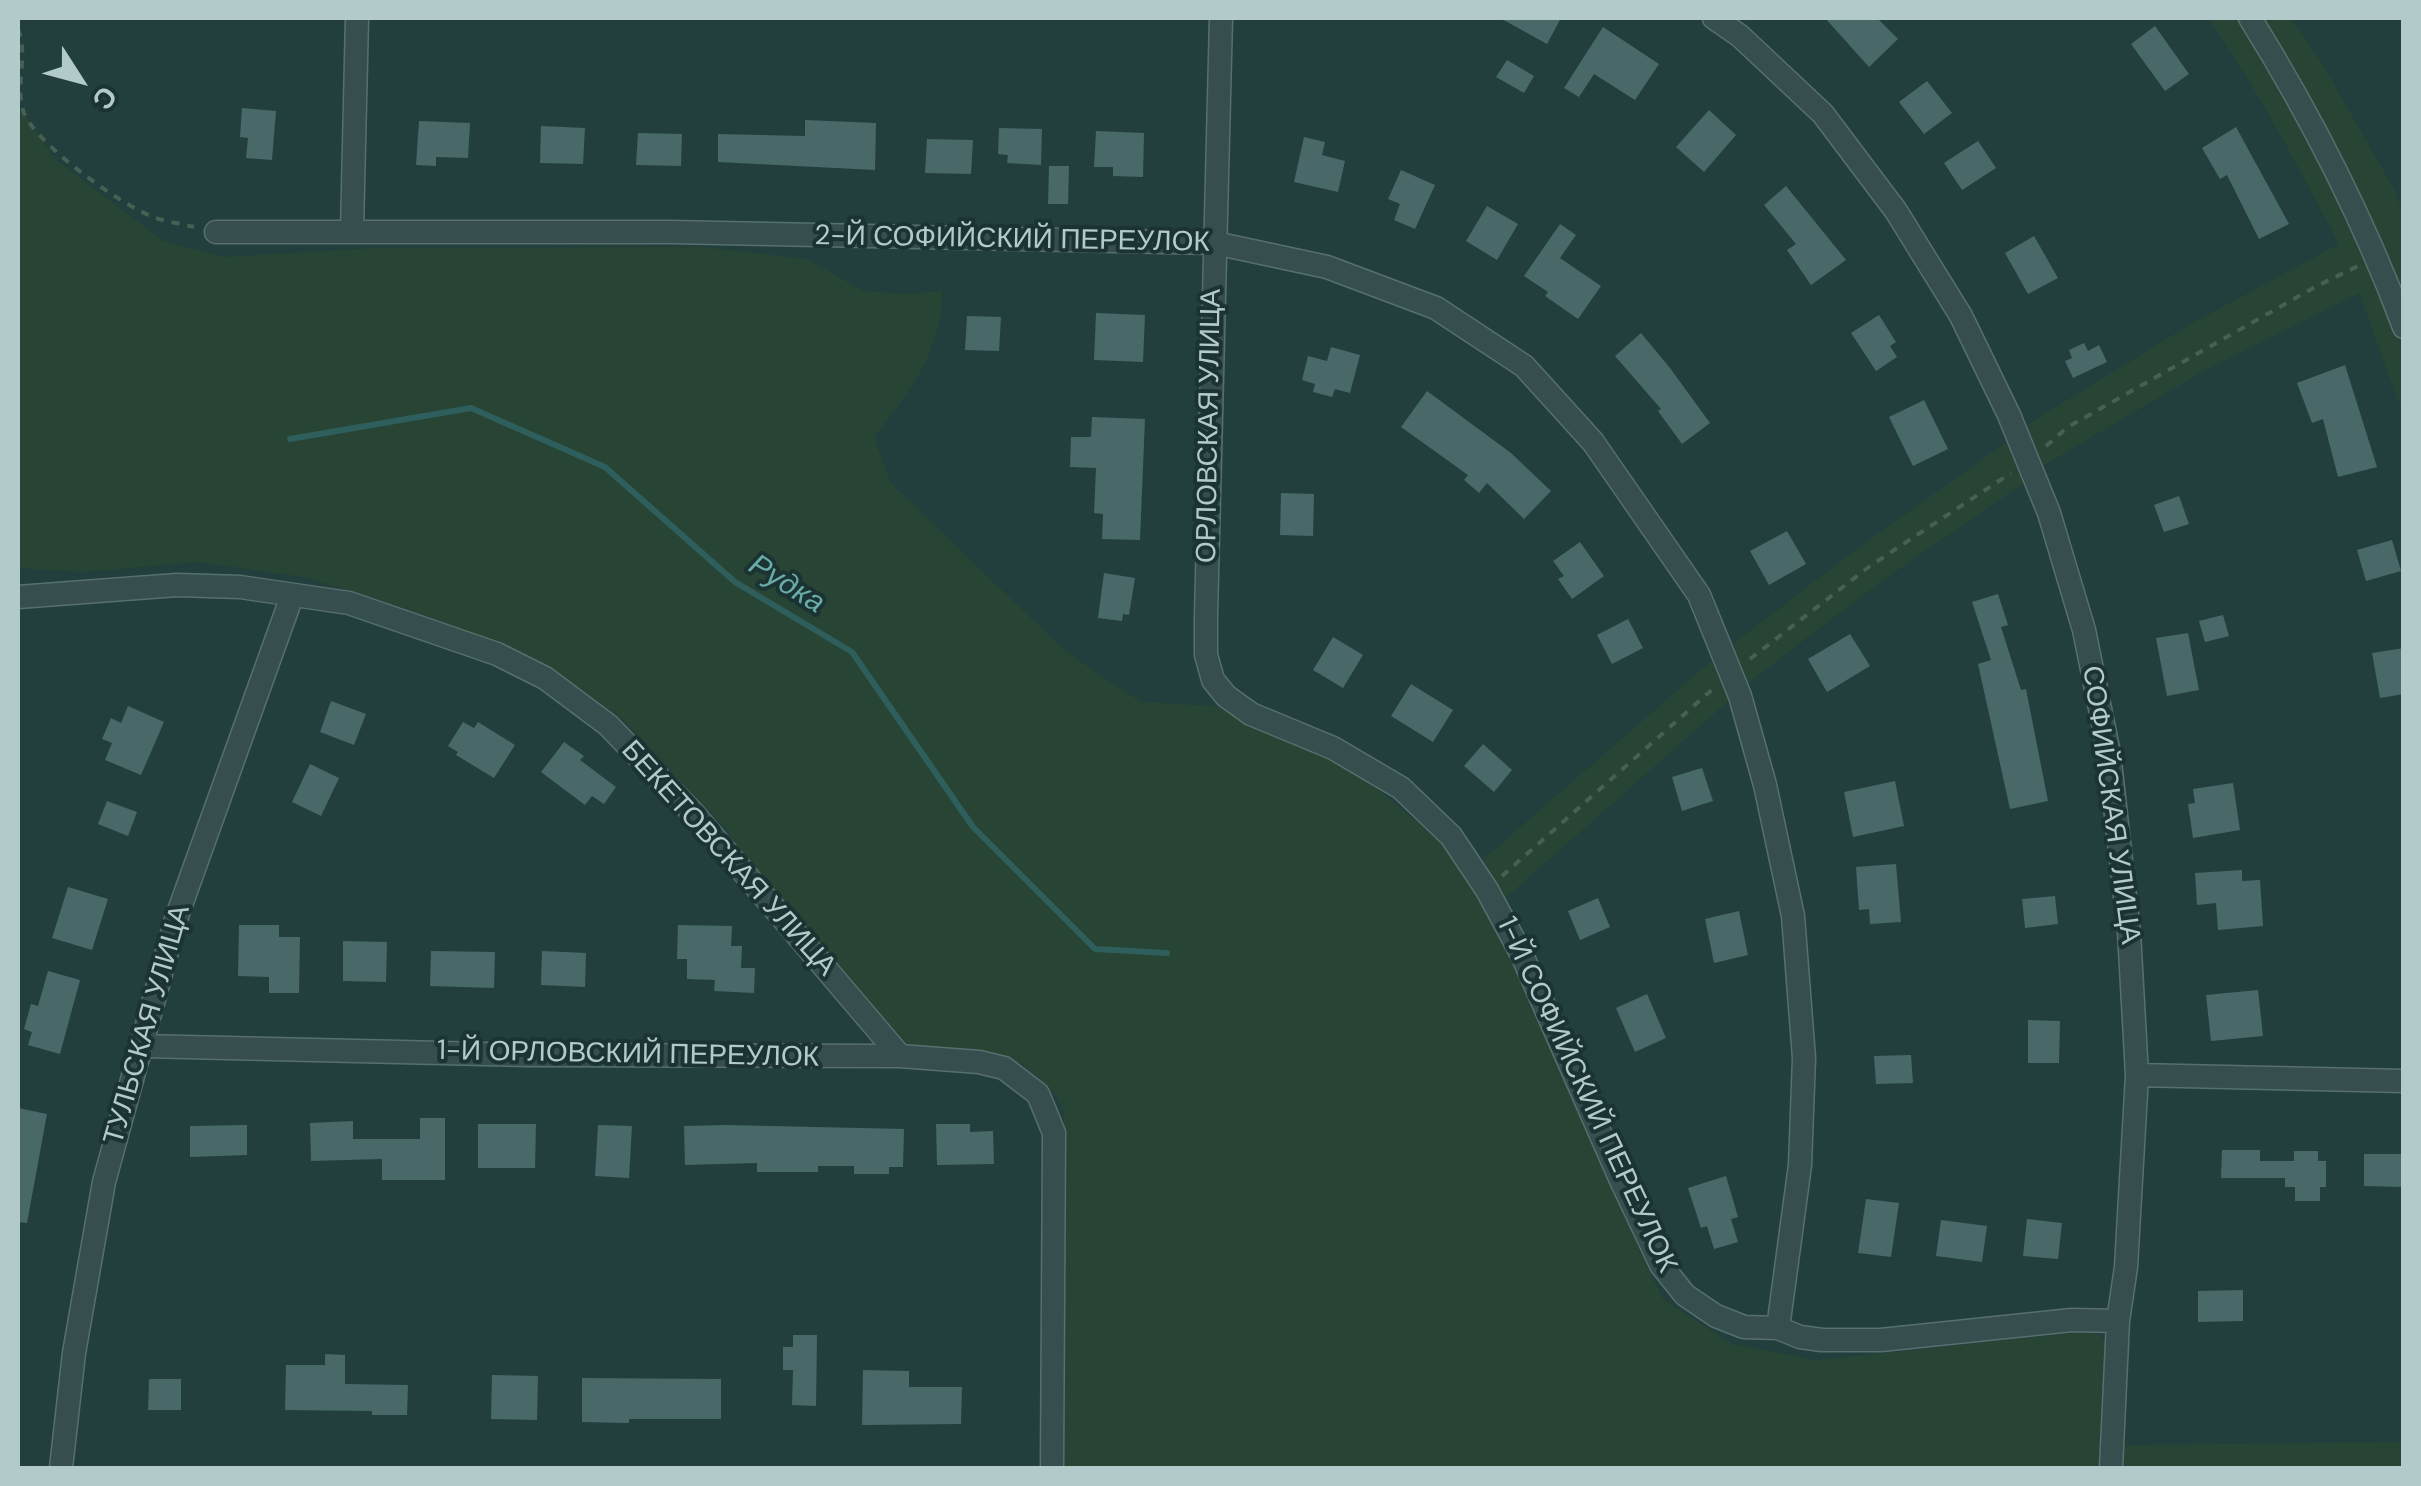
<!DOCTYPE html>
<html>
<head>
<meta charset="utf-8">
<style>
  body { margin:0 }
  #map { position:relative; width:2421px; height:1486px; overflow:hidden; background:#223f3e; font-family:"DM Sans",sans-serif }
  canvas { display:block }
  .frame { position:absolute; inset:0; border:20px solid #b2caca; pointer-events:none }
  .north { position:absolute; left:30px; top:30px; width:100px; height:100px; -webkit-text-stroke:8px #1b3433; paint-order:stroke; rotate:126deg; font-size:28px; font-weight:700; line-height:40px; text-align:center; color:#b2caca }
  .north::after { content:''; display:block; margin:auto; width:35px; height:45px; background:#b2caca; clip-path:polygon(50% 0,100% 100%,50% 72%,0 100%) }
</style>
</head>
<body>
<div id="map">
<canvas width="2421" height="1486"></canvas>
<div class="frame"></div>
<div class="north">С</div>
</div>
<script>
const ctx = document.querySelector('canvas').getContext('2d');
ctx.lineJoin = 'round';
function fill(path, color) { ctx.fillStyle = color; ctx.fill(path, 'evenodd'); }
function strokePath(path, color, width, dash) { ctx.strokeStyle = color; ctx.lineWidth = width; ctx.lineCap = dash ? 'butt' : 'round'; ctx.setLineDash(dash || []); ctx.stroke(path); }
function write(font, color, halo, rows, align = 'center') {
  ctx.font = font + ' "DM Sans",sans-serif'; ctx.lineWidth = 8; ctx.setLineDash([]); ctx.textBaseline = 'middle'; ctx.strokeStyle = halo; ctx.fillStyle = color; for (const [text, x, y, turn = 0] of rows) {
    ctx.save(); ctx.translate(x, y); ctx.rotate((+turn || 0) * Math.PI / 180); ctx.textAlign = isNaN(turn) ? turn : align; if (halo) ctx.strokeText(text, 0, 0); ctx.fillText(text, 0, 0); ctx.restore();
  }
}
fill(new Path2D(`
  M2208 18H2239L2301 119 2360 238 2403 351V414L2359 293 2205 370 2043 466 2025 426 2189 325 2339 244C2298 166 2258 90 2208 18Z
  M2260 18H2291L2323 65 2394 189 2403 213V301Z
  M18 105 54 158 163 241 225 257 374 248 702 247 807 259 863 291 908 294 942 291C943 349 909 394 874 437L890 482 1065 651 1141 702 1216 706 1298 743 1364 777 1438 840 1467 874 1547 1030 1640 1252 1663 1299 1732 1344 1817 1360 2085 1332 2101 1335 2110 1351 2101 1468H1063L1064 1111 1054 1092 1022 1064 972 1052 912 1049 892 1033 728 837 730 833 619 716 583 690 482 637 310 578 198 562 84 572 18 568Z
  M2011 439 2028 480 1876 585 1748 683 1733 644 1858 548Z
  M1718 655 1732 698 1502 901 1478 864Z
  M2403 1442V1468H2123V1445Z`), '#284434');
strokePath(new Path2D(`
  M290 439 471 408 605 467 735 582 852 652 973 827 1095 949 1167 953`), '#2e5f5c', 6);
fill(new Path2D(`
  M1500 18H1561L1547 44Z
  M1825 18H1877L1898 39 1869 67Z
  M2155 26 2189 74 2165 91 2131 44Z
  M1603 27 1659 64 1635 100 1594 74 1579 97 1564 88Z
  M1507 60 1534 76 1524 93 1496 77Z
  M1927 81 1952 113 1924 134 1899 102Z
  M242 108 276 111 272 160 246 158 248 138 240 137Z
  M1709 110 1736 135 1704 172 1676 147Z
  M805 120 876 123 875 170 718 162V134L805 136Z
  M419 121 470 123 468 158 436 157V166L416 165Z
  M541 126 585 128 583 164 540 163Z
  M2236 127 2289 224 2259 239 2227 175 2220 179 2202 148Z
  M999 128 1042 129 1041 165 1007 163 1008 155 998 154Z
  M1096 131 1144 133 1143 177 1113 176V167H1094Z
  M638 133 682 134 681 166 636 165Z
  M1304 137 1325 142 1322 155 1345 161 1338 192 1294 182Z
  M927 139 973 140 971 174 925 173Z
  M1978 141 1996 168 1962 190 1944 163Z
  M1049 166H1069L1068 204H1048Z
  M1401 170 1435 185 1415 229 1394 220 1400 204 1388 199Z
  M1786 186 1846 260 1811 285 1787 250 1796 244 1764 205Z
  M1487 206 1518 224 1497 260 1466 241Z
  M1560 224 1576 235 1560 258 1601 286 1578 319 1545 296 1548 292 1524 276Z
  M2034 236 2058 278 2028 294 2005 253Z
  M1096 313 1145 315 1143 362 1094 360Z
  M1879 315 1896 342 1890 346 1897 357 1876 371 1851 333Z
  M967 316 1001 317 999 351 965 350Z
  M1641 333 1670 368 1710 423 1682 444 1658 411 1661 409 1615 356Z
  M2084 343 2088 351 2099 345 2107 362 2073 378 2065 361 2072 358 2069 350Z
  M1331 347 1360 355 1350 393 1335 389 1332 397 1313 392 1315 384 1302 380 1308 356 1327 361Z
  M2345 365 2377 467 2338 477 2323 419 2312 423 2297 383Z
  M1427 391 1511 453 1551 491 1524 519 1487 483 1479 493 1464 480 1468 475 1401 427Z
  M1924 400 1948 449 1913 466 1889 417Z
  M1092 417 1145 419 1140 540 1102 539 1103 514 1094 513 1096 468 1070 467 1071 437H1091Z
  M1281 493 1314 494 1313 536 1280 535Z
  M2179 496 2189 524 2164 532 2154 505Z
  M1787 531 1806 564 1769 585 1750 551Z
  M2392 540 2401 571 2366 581 2357 550Z
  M1580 542 1604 576 1572 599 1558 579 1564 576 1553 561Z
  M1104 573 1135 578 1129 615 1123 614 1122 621 1098 618Z
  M1998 594 2008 625 2001 627 2021 690 2026 689 2048 801 2010 809 1978 664 1991 660 1972 602Z
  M2223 615 2229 636 2205 642 2199 621Z
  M1628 619 1643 648 1612 664 1597 635Z
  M2188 633 2199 690 2167 696 2156 638Z
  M1850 634 1870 666 1827 692 1808 659Z
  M1333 637 1363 655 1343 688 1313 670Z
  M2404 648V694L2380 698 2372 653Z
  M1411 684 1453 710 1433 742 1391 716Z
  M331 701 366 714 354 745 320 732Z
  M128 706 164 722 141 775 105 760 112 743 102 739 111 718 121 723Z
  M463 722 474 728 478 722 515 745 494 778 456 755 458 752 448 746Z
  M564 742 584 756 580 760 616 787 604 804 592 796 585 805 541 772Z
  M1483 744 1512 770 1494 792 1464 766Z
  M310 764 339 778 321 816 292 802Z
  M1702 768 1713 801 1682 811 1672 777Z
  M1895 781 1904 826 1853 837 1844 792Z
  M2233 783 2240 830 2193 838 2188 804 2195 803 2193 789Z
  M107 801 137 812 128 836 98 824Z
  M1896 864 1901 922 1870 924 1869 909 1859 910 1856 867Z
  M2242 870V881L2260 880 2263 926 2218 930 2216 903 2197 905 2195 873Z
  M68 887 108 899 92 950 52 938Z
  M2055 896 2058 924 2025 928 2022 899Z
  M1598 898 1610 927 1580 940 1568 911Z
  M1739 911 1748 955 1714 963 1705 919Z
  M239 925H279V937H300L299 993H269V977L238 976Z
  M678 925 732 926 731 946H742L741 968H755L754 993 714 991 715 980 687 979V959H677Z
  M343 941 387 942 386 982 343 981Z
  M431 951 495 952 494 988 430 986Z
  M542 951 586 953 585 987 541 985Z
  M48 971 80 980 60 1054 28 1045 32 1032 24 1029 31 1004 38 1006Z
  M2258 990 2263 1036 2211 1041 2206 995Z
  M1647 994 1666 1038 1635 1052 1616 1008Z
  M2028 1020 2060 1021 2059 1063H2028Z
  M1911 1055 1913 1083 1876 1084 1874 1056Z
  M18 1108 47 1114 27 1223 18 1222Z
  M420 1118H445V1180H382V1159L311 1161 310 1123 353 1121V1139H420Z
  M478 1124H536L535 1168H478Z
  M936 1124H970V1132L993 1131 994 1164 937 1165Z
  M247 1125V1155L190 1157V1126Z
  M598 1125 632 1126 629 1178 595 1176Z
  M726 1125 904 1129 903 1167H889V1174H854V1166H818V1172H757V1163L685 1165 684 1126Z
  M2222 1150H2260V1161H2294V1151H2318V1161H2326V1187H2320V1201H2295V1187H2285V1178H2221Z
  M2364 1154H2404V1187L2364 1186Z
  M1726 1176 1738 1217 1731 1219 1738 1242 1714 1249 1707 1226 1701 1228 1688 1188Z
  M1866 1199 1899 1203 1891 1257 1858 1253Z
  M2027 1219 2062 1223 2058 1259 2023 1256Z
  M1941 1220 1987 1226 1982 1262 1936 1256Z
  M2243 1290V1321L2198 1322V1291Z
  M793 1335H817L816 1406 792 1405 793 1370H783V1347H793Z
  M325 1354 345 1355V1384L408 1385 407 1415H372V1411L285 1410 286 1365H325Z
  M863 1370 909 1371V1387H962L961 1424 862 1425Z
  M492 1375 538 1376 537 1420 491 1419Z
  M582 1378 721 1379V1419H629V1423L582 1422Z
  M149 1379H181V1410H148Z`), '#486967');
const minor = new Path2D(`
  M1221 18 1206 615V655L1213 680 1226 696 1251 714 1333 748 1401 788 1451 836 1487 890 1522 955 1619 1176 1661 1265 1685 1295 1716 1316 1744 1327 1778 1328 1800 1337 1822 1340H1881L2072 1320 2118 1321
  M1714 18 1740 36 1823 114 1896 211 1961 316 2009 415 2049 513 2084 630 2109 753 2129 932 2137 1075 2126 1267 2118 1321 2111 1468
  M2250 18C2311 116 2363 218 2404 327
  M352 230 357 18
  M216 232H670L1215 243 1327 267 1436 308 1524 366 1593 442 1699 595 1740 696 1765 785 1793 916 1804 1058 1800 1165 1778 1328
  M18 597 177 585 240 587 349 603 497 654 545 678 608 725 695 815 900 1056
  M142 1046 528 1055 900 1056 979 1062 1004 1068 1038 1094 1054 1133 1052 1468
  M2137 1075 2404 1081
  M61 1468 74 1353 104 1182 176 919 292 596`);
strokePath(minor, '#576f6f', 25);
strokePath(new Path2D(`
  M18 29C29 56 14 86 24 113 37 145 123 207 156 218 168 222 182 224 194 227
  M2046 446 2068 427 2315 287 2358 266
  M1750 659 1870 566 2011 473
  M1502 876 1715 687`), '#466153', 4, [8, 8]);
strokePath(minor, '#364f4e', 22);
write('28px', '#b2caca', '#1b3433', [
  ["2-Й СОФИЙСКИЙ ПЕРЕУЛОК",1012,240,1],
  ["ОРЛОВСКАЯ УЛИЦА",1210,426,-89],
  ["СОФИЙСКАЯ УЛИЦА",2110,805,82],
  ["БЕКЕТОВСКАЯ УЛИЦА",728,859,48],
  ["ТУЛЬСКАЯ УЛИЦА",148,1025,-74],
  ["1-Й ОРЛОВСКИЙ ПЕРЕУЛОК",628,1055,1],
  ["1-Й СОФИЙСКИЙ ПЕРЕУЛОК",1586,1095,65]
]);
write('italic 30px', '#69aca8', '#1b3433', [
  ["Рудка",786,585,32]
]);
</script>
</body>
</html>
